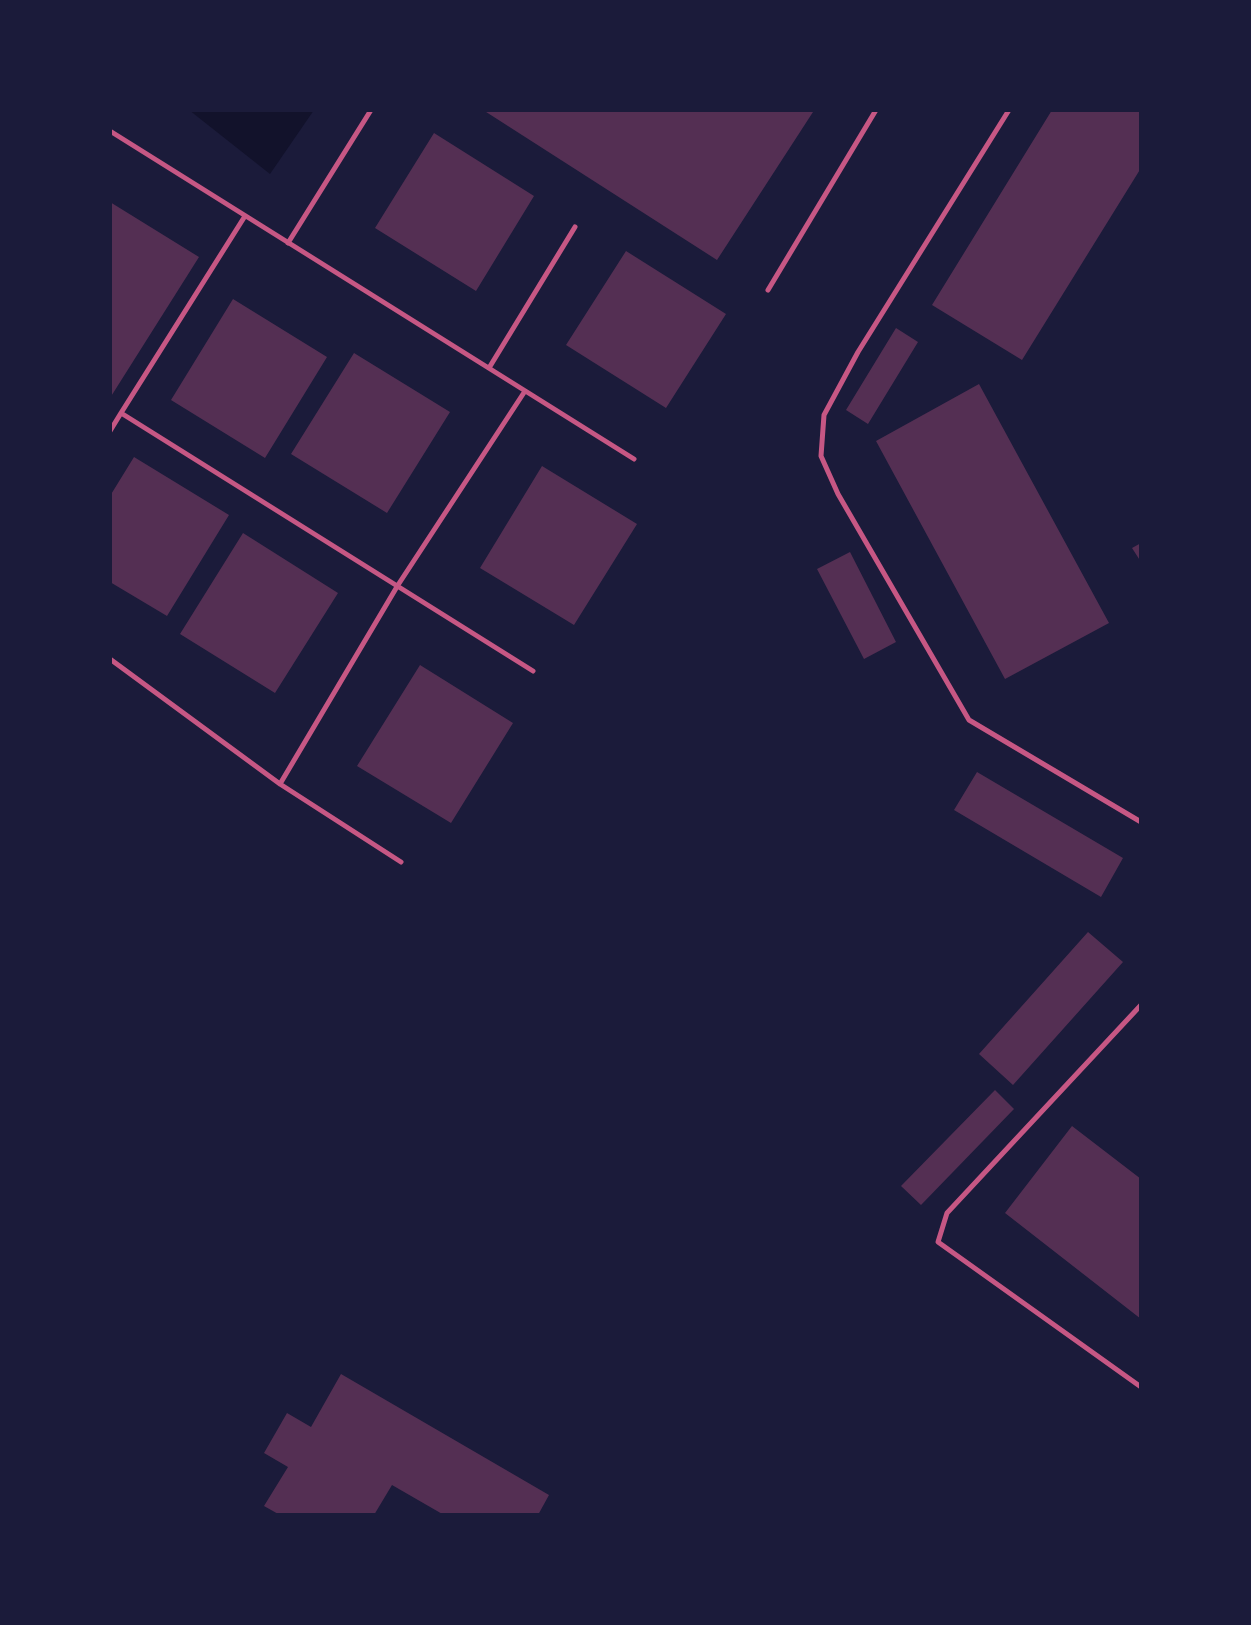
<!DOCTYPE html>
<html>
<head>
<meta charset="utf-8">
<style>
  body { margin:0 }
  #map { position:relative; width:1251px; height:1625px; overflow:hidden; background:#1b1b3a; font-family:Figtree,sans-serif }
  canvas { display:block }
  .frame { position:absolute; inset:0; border:112px solid #1b1b3a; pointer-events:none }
</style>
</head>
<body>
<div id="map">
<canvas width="1251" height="1625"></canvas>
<div class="frame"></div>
</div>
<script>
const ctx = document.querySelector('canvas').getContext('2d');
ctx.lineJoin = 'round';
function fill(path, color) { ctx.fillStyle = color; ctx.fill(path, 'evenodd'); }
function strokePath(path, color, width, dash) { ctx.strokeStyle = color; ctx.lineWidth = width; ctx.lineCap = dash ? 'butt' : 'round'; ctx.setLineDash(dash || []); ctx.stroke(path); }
fill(new Path2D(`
  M189 110H314L270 174Z`), '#12122b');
fill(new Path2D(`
  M483 110H811L813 112 717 260Z
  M1052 110H1141V168L1022 360 932 305Z
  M434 133 534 196 476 291 375 228Z
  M110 202 199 257 110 398Z
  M626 251 726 314 666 408 566 345Z
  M233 299 327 357 265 458 171 400Z
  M896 328 918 342 868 424 846 410Z
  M354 353 450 412 387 513 291 454Z
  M979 384 1109 623 1005 679 876 441Z
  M134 457 229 515 167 616 110 582V496Z
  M542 466 637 524 574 625 480 568Z
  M243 533 338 593 275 693 180 634Z
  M1141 543V562L1132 548Z
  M850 552 896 642 864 659 817 569Z
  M420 665 513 723 451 823 357 766Z
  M977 772 1123 858 1101 897 954 810Z
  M1088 932 1123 962 1013 1085 979 1054Z
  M995 1090 1014 1109 921 1205 901 1186Z
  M1072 1126 1141 1179V1319L1005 1213Z
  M341 1374 549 1495 538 1515H444L392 1485 374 1515H280L264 1506 288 1467 264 1453 287 1413 311 1427Z`), '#542f53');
strokePath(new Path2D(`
  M1009 110 858 352 824 415 821 456 838 494 969 720 1141 822
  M110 131 634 459
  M288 243 371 110
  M768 290 876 110
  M489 368 575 227
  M121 413 245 216
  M110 431 121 413 533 671
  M110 659 280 784 401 862
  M280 784 398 585 525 391
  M1141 1005 947 1213 938 1242 1141 1387`), '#c65784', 5);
</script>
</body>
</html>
